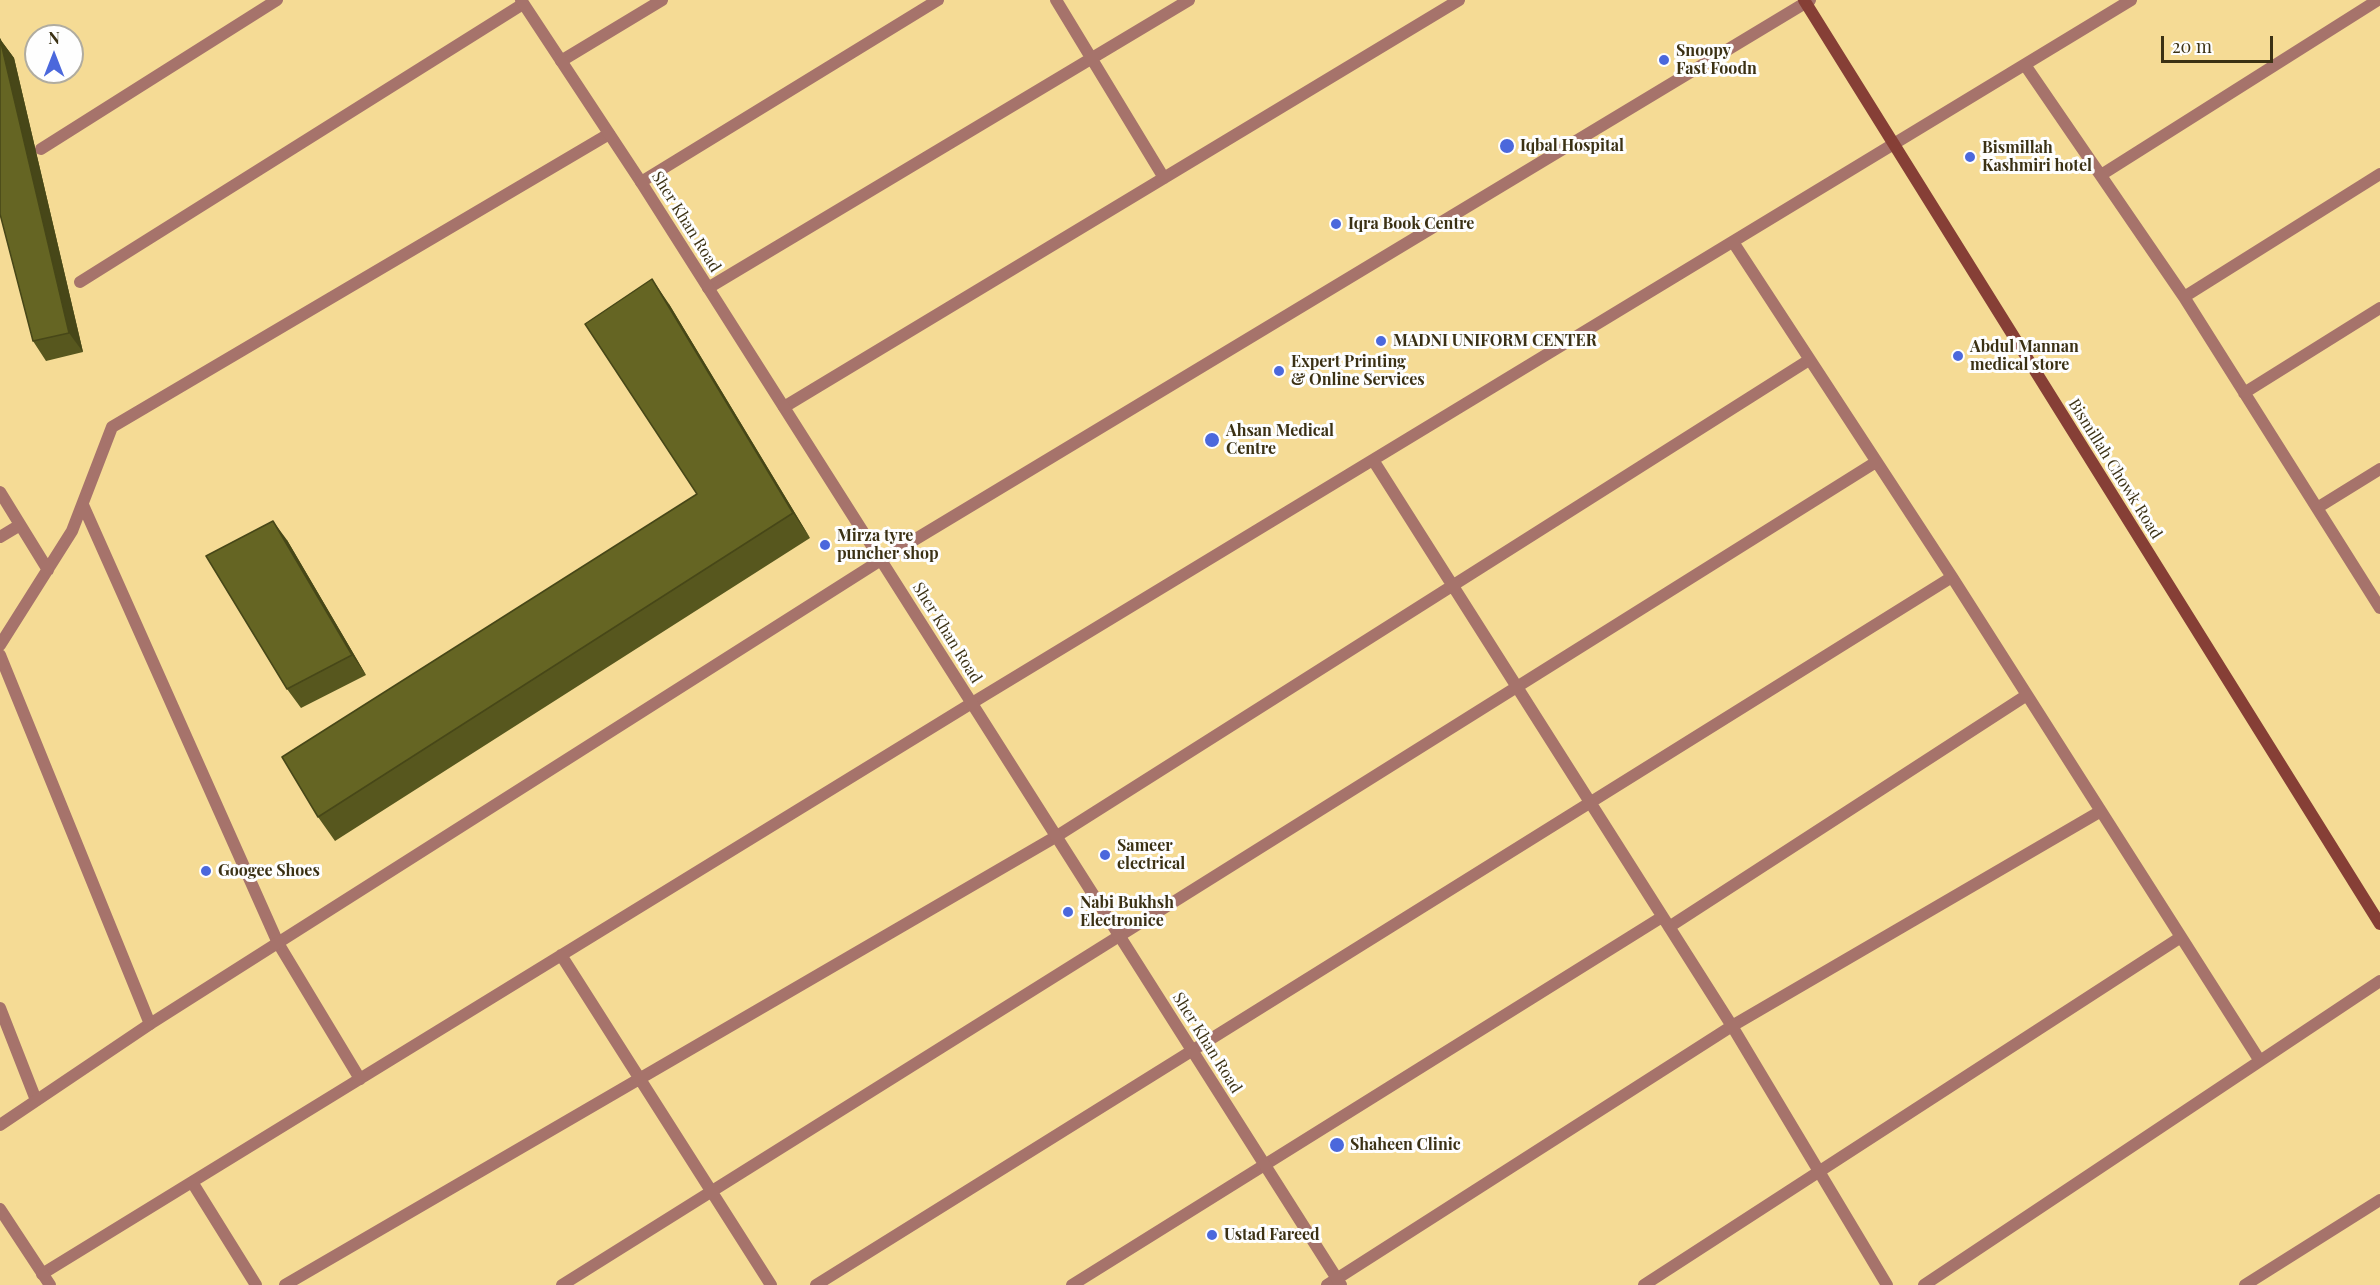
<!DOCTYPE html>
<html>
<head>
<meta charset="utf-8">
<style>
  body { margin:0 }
  #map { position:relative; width:2380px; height:1285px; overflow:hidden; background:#f5db95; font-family:"Playfair Display",serif }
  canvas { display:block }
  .north { position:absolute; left:24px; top:24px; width:60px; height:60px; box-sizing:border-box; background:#fefefe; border:2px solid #b0aca0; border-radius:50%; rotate:0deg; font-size:16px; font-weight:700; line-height:24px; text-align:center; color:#3b3114 }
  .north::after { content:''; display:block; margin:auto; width:21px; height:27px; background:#4b68dc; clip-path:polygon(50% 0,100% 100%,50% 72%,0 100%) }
  .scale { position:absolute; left:2161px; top:36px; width:112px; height:27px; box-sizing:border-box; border:3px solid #3b3114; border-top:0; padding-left:8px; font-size:18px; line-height:21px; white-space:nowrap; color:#3b3114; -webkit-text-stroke:4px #fefefe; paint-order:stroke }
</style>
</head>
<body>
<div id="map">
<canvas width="2380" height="1285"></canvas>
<div class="north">N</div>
<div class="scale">20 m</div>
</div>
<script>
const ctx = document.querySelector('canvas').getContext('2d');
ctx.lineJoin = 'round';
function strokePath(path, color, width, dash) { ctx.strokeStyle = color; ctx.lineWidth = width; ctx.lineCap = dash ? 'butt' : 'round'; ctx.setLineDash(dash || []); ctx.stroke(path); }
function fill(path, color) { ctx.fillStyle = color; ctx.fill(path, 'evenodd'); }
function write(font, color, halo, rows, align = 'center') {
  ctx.font = font + ' "Playfair Display",serif'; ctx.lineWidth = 6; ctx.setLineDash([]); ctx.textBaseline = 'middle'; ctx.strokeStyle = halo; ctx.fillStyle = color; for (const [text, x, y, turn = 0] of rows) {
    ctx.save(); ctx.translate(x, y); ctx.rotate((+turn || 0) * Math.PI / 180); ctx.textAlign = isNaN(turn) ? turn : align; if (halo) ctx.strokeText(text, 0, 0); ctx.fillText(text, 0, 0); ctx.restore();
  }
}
strokePath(new Path2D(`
  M1056 0 1164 178
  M561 61 662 0
  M2025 65 2184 297 2380 608
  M41 149 277 0
  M2101 175 2378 0
  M641 182 938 0
  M1733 242 1952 577 2260 1061
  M80 282 523 4
  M708 288 1189 0
  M2184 297 2380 174
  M2244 393 2380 308
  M784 407 1459 0
  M1373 460 1732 1026 1887 1285
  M0 492 48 570
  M83 505 278 943 360 1079
  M2317 508 2380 469
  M0 537 20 525
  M0 645 72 531 112 427 609 134
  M0 655 150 1024
  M1669 927 2027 695
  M561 955 771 1285
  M0 1008 36 1100
  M192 1182 256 1285
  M42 1274 972 703 2131 0
  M285 1285 1057 836 1809 360
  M562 1285 1876 462
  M816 1285 1952 577
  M1072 1285 1662 917
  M1327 1285 1732 1026 2101 811
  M1644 1285 2181 937
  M1924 1285 2380 981
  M2245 1285 2380 1200`), '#a6736b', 12);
strokePath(new Path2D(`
  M521 0 641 182 1341 1285
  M0 1125 150 1024 881 560 1810 0
  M0 1209 50 1285`), '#a6736b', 12);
strokePath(new Path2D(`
  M1804 0 2380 924`), '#863f36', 12);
fill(new Path2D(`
  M0 39 14 58 83 352 46 361 33 341Z
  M669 304 810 538 335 841 318 817 697 494Z
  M287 540 366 675 301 708 287 689Z`), '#57571e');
fill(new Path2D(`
  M0 39 14 58 83 352 69 333Z
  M652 279 669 304 810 538 793 513Z
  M273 521 287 540 366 675 352 655Z`), '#474718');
const building = new Path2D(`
  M0 39 69 333 33 341 0 214Z
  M652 279 793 513 318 817 282 757 697 494 585 324Z
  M273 521 352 655 287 689 206 556Z`);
fill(building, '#656523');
strokePath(building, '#474718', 1.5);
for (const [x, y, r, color] of [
  [1664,60,6,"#4b68dc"],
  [1507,146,8,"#4b68dc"],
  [1970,157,6,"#4b68dc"],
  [1336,224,6,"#4b68dc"],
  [1381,341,6,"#4b68dc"],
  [1958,356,6,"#4b68dc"],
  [1279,371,6,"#4b68dc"],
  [1212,440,8,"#4b68dc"],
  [825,545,6,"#4b68dc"],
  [1105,855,6,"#4b68dc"],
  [206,871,6,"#4b68dc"],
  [1068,912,6,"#4b68dc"],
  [1337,1145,8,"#4b68dc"],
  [1212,1235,6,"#4b68dc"]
]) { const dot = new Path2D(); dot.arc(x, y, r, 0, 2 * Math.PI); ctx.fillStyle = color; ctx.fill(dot); strokePath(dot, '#fefefe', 2); }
write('bold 16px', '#3b3114', '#fefefe', [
  ["Snoopy",1676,51],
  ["Fast Foodn",1676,69],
  ["Iqbal Hospital",1520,146],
  ["Bismillah",1982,148],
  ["Kashmiri hotel",1982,166],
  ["Iqra Book Centre",1348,224],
  ["MADNI UNIFORM CENTER",1393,341],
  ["Abdul Mannan",1970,347],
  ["medical store",1970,365],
  ["Expert Printing",1291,362],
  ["& Online Services",1291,380],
  ["Ahsan Medical",1226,431],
  ["Centre",1226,449],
  ["Mirza tyre",837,536],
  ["puncher shop",837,554],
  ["Sameer",1117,846],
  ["electrical",1117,864],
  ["Googee Shoes",218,871],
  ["Nabi Bukhsh",1080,903],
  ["Electronice",1080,921],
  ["Shaheen Clinic",1350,1145],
  ["Ustad Fareed",1224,1235]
], 'left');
write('16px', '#3b3114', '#fefefe', [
  ["Sher Khan Road",686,222,58],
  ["Bismillah Chowk Road",2115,469,58],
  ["Sher Khan Road",947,633,58],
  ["Sher Khan Road",1207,1043,58]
]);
</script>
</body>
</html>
